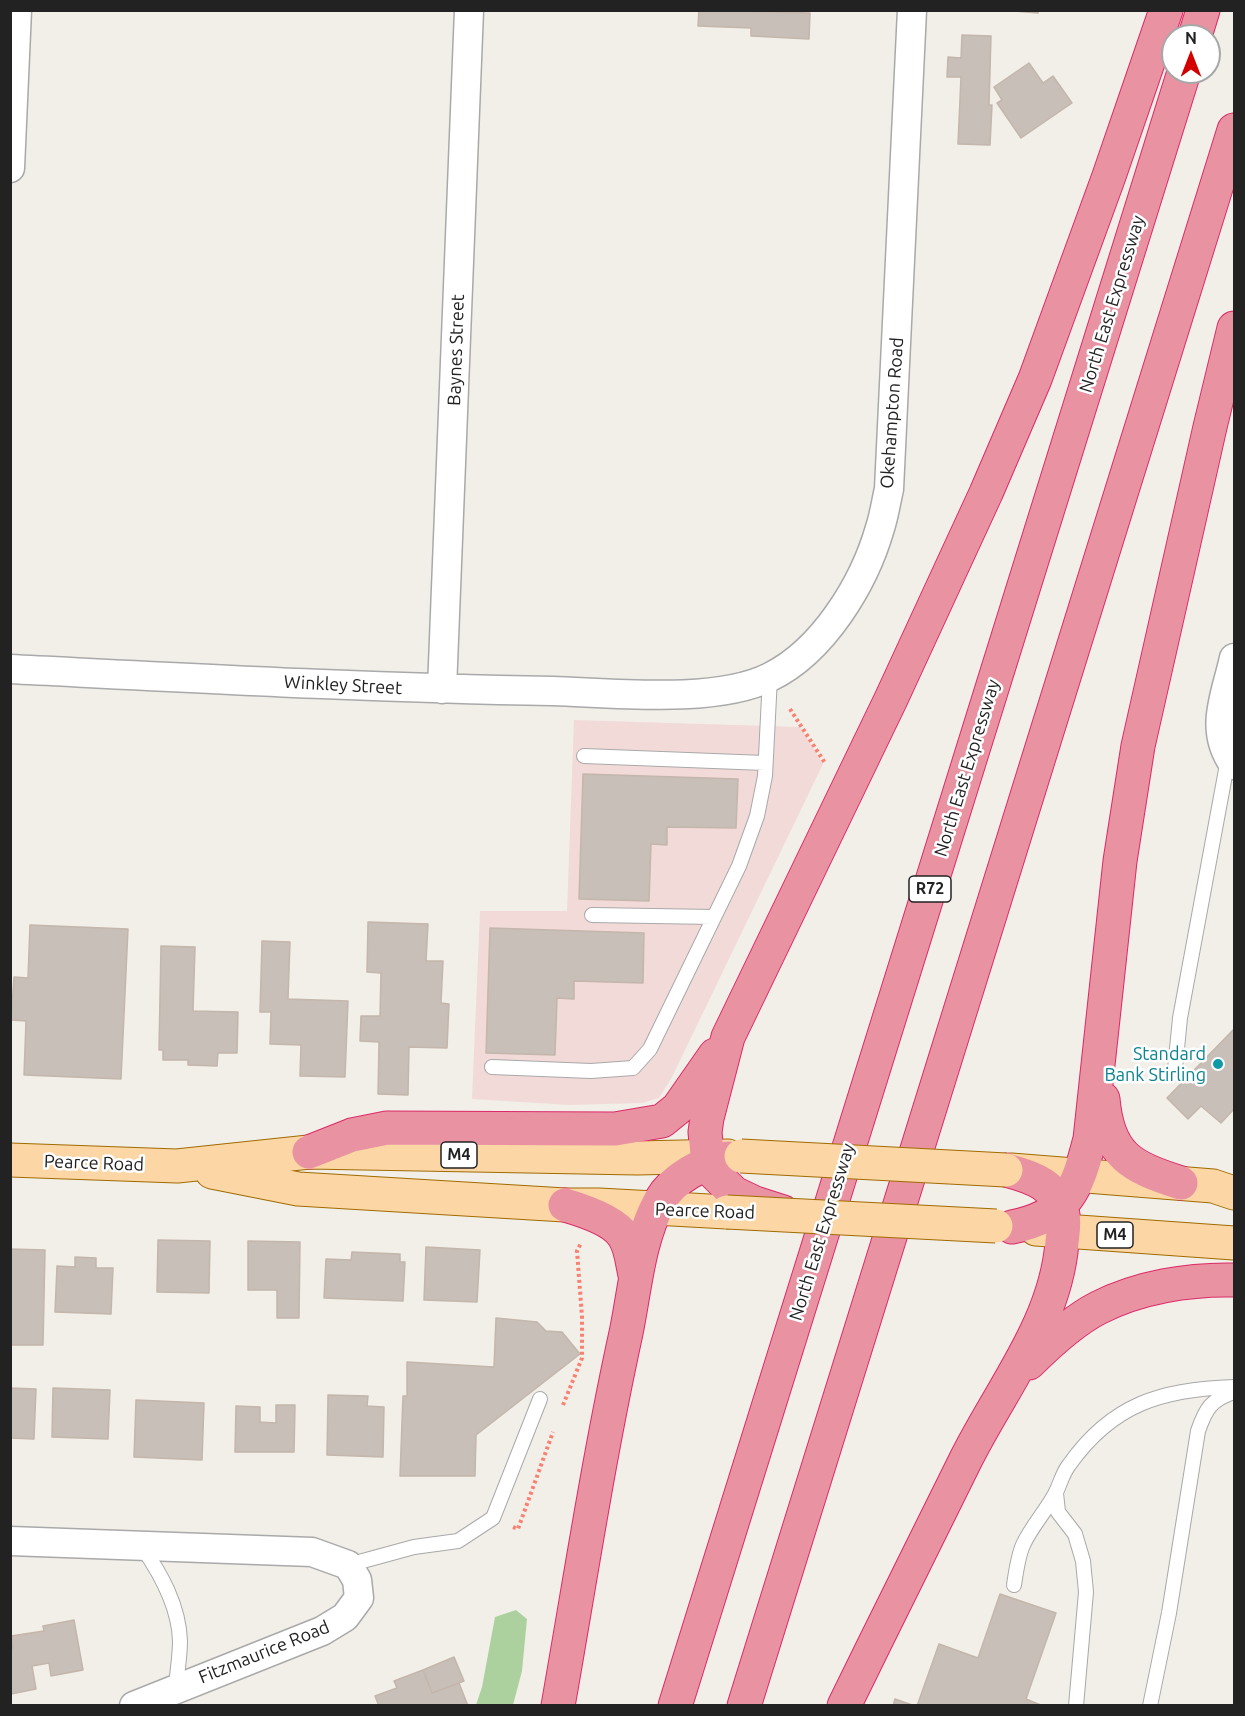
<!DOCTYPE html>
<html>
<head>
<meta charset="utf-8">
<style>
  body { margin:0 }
  #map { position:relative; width:1245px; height:1716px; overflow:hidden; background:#f2efe9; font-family:Ubuntu,sans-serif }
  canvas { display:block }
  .frame { position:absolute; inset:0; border:12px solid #222; pointer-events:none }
  .north { position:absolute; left:1161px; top:24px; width:60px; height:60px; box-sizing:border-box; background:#fff; border:2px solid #a7a7a7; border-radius:50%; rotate:0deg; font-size:16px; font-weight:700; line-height:24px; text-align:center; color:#222 }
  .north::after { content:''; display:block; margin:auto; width:21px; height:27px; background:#d40000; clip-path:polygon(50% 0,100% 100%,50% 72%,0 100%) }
</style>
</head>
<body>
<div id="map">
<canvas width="1245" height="1716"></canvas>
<div class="frame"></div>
<div class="north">N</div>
</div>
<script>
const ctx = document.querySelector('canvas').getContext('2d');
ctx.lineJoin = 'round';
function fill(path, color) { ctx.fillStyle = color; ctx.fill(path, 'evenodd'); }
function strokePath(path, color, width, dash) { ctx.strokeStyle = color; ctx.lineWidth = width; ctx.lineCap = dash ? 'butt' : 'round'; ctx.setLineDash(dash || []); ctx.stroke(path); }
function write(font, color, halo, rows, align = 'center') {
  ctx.font = font + ' Ubuntu,sans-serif'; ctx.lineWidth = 5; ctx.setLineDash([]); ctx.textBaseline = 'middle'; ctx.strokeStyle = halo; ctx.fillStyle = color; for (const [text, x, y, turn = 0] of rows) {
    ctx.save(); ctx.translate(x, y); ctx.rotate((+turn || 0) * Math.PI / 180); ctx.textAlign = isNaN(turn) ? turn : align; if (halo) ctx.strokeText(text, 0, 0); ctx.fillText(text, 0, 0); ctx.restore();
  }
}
fill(new Path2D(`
  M574 720 800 727 823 764 672 1077 659 1098 642 1103 569 1105 472 1099 480 911H567Z`), '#f2dad9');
fill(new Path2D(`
  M516 1610 527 1619 522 1671 513 1705H476L482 1687 495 1617Z`), '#add19e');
const building = new Path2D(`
  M699 10 810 13 809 39 751 36V28L698 26Z
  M1002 10H1039L1038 13Z
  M962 35 991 36 989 105H992L990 145 958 144 961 77H947L948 57 961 58Z
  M1029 63 1043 83 1053 76 1072 103 1021 138 997 103 1002 100 994 87Z
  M583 774 738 779 736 828 667 827V845L651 844 649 901 579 899Z
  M368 922 428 924 426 961H443L441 1003 449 1004 447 1048 409 1047 408 1095 378 1094 379 1042 360 1041 361 1016H380L381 973 367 972Z
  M30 925 128 929 121 1079 24 1075 26 1021 11 1020 14 977 28 978Z
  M490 928 644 933 643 983 574 981V999L557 998 555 1055 486 1053Z
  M262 941 290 942 288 999 348 1001 345 1077 300 1076 301 1045 270 1044 271 1012H260Z
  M161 946 195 947 193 1011 238 1012 237 1053H218L217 1066 188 1065V1060H163V1050H159Z
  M1234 1029V1109L1221 1123 1201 1106 1188 1119 1167 1098Z
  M158 1240 210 1241 209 1293 157 1292Z
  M248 1241 300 1242 299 1318H277V1290H248Z
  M426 1247 480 1250 477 1302 424 1300Z
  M10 1249 45 1250 43 1345H10Z
  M352 1252 400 1254V1262H405L403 1301 324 1298 326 1259 351 1260Z
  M75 1257 96 1258V1268H113L111 1314 55 1312 57 1266 75 1267Z
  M496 1318 537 1322 546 1331 562 1332 580 1354 476 1435 475 1476H400L403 1396H407V1362L494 1367Z
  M10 1388 36 1389 34 1439 10 1438Z
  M53 1388 110 1390 108 1439 52 1437Z
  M328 1395 368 1396 367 1406 384 1407 383 1457 327 1455Z
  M136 1400 204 1403 202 1460 134 1457Z
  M276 1405H295L294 1452H235L236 1406 260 1407V1422L276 1423Z
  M1000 1594 1056 1613 1026 1699 1043 1706H917L939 1644 978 1658Z
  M74 1620 83 1670 51 1676 49 1663 32 1666 36 1689 11 1694 10 1648H13L11 1636 44 1631 43 1626Z
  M454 1657 464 1681 432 1693 423 1670Z
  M423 1670 432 1693 459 1683 468 1706H379L375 1696 397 1688 394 1681Z
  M895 1699 915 1706H893Z`);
fill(building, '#c7bfb8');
strokePath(building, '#c4b6ab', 1.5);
const lane = new Path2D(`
  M584 756 765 763
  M592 915 714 917
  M492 1067 591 1071 633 1068 650 1049 739 866 757 816 765 776 770 677
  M1175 1069 1180 1018 1228 759
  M1056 1493 1058 1512 1075 1534 1083 1561 1086 1592 1076 1706
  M142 1547C161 1574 179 1606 180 1641 180 1657 177 1672 176 1688
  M348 1565 414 1547 458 1541 493 1518 540 1399
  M1014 1585C1016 1572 1018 1556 1023 1545 1031 1527 1046 1511 1055 1494 1060 1485 1062 1474 1069 1465 1112 1404 1162 1389 1234 1387
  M1150 1706 1169 1613 1198 1431C1206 1408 1211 1400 1234 1392`);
const street = new Path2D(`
  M10 168 17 10
  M1234 658C1226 695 1208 729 1234 765
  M10 669C191 678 372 688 553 691 614 693 716 704 770 677 823 651 864 584 880 528 884 516 886 502 889 489L912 10
  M442 689 469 10
  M10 1541 312 1552 348 1565 357 1580 359 1598 345 1617 322 1631 134 1706`);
const primary = new Path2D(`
  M10 1160 177 1166 309 1152 637 1158 728 1156
  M1011 1170 1213 1186 1234 1193
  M212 1172 298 1189 565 1205H599L727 1212
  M1036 1229 1234 1243`);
const highway = new Path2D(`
  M1195 36 1203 10
  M1103 1099C1108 1156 1131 1167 1181 1183
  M309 1152 352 1135 387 1128 615 1129 662 1121 678 1108 715 1055
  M565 1205C582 1210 613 1220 623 1235 631 1246 632 1262 635 1275
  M783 1212 755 1203 734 1193 714 1173 708 1164 705 1132 707 1118 728 1037 891 699 986 493 1035 379 1109 176 1166 10
  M1012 1227C1068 1216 1077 1189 1090 1139L1120 861 1138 746 1210 427 1234 328
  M1029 1363C1049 1343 1073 1321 1098 1308 1139 1287 1189 1279 1234 1280
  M558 1706C580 1581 599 1456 626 1333 635 1290 638 1240 660 1201 674 1177 702 1163 728 1158
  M675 1706 1184 72
  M744 1706 1234 130
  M844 1706C884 1624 925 1542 965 1461 1000 1390 1056 1323 1062 1242 1063 1233 1065 1223 1063 1215 1057 1185 1033 1177 1006 1170`);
strokePath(lane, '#a9a9a9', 16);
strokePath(street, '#a9a9a9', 31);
strokePath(primary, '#a06b00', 35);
strokePath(highway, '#dc2a67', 35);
strokePath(new Path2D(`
  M790 709 825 763
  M563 1405 582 1358V1317L577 1251 581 1243
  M513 1527 518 1529 553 1432`), '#fa8072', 4, [3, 3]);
strokePath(lane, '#fff', 14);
strokePath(street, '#fff', 28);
strokePath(primary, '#fcd6a4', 33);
strokePath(highway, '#e892a2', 33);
const primaryBridge = new Path2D(`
  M741 1156 1006 1170
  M727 1212 996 1226`);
strokePath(primaryBridge, '#a06b00', 35, []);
strokePath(primaryBridge, '#fcd6a4', 33);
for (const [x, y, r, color] of [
  [1218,1064,6,"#0f9aa8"]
]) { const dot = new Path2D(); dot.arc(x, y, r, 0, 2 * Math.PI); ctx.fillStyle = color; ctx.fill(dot); strokePath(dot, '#fff', 2); }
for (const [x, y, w] of [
  [930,889,42],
  [459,1155,36],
  [1115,1235,36]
]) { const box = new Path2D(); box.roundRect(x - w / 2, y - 13, w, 26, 4.5); ctx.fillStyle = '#fff'; ctx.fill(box); strokePath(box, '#222', 1.5); }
write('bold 16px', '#222', null, [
  ["R72",930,889],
  ["M4",459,1155],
  ["M4",1115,1235]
]);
write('18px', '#222', '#fff', [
  ["North East Expressway",1112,304,-73],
  ["Baynes Street",456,350,-88],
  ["Okehampton Road",892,413,-86],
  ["Winkley Street",343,685,3],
  ["North East Expressway",967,768,-73],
  ["Pearce Road",94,1163,2],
  ["Pearce Road",705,1211,2],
  ["North East Expressway",822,1232,-73],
  ["Fitzmaurice Road",264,1652,-22]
]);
write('18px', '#0d838f', '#fff', [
  ["Standard",1206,1054],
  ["Bank Stirling",1206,1075]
], 'right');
</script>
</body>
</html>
